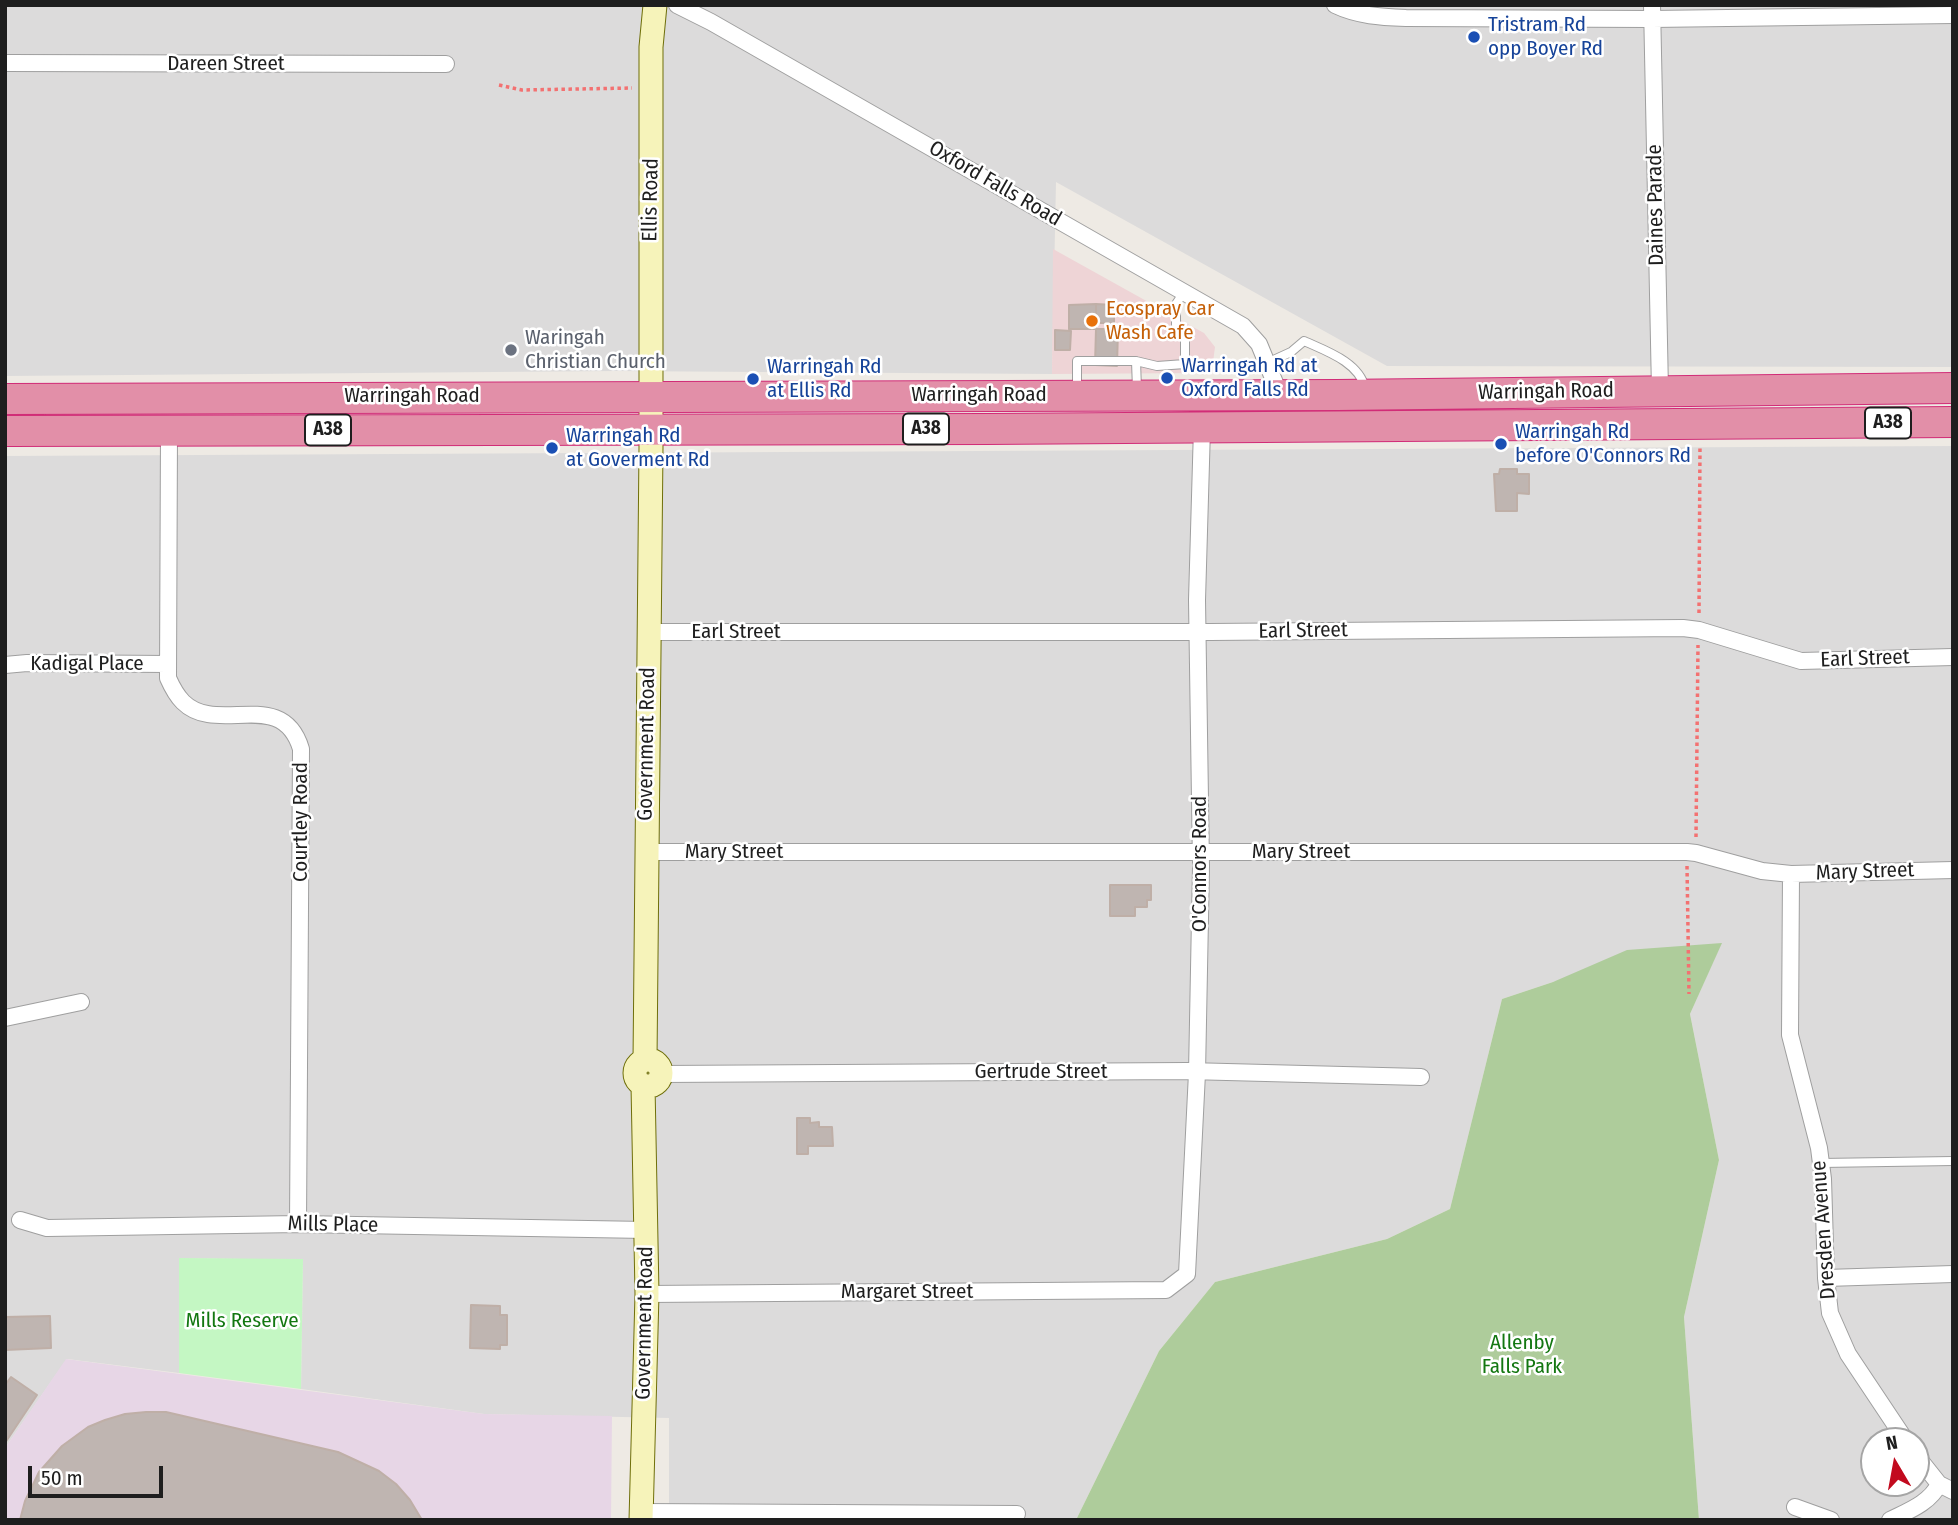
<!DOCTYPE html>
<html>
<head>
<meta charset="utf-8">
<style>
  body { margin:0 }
  #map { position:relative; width:1958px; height:1525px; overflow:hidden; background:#eeeae4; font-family:"Fira Sans Condensed",sans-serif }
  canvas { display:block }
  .frame { position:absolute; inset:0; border:7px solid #1e1e1e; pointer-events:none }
  .north { position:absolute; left:1860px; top:1427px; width:70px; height:70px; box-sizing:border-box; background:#fff; border:2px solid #a5a5a5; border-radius:50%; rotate:350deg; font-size:19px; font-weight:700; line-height:28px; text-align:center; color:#1e1e1e }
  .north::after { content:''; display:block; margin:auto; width:24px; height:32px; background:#c20a1e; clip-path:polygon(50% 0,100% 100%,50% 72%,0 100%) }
  .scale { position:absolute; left:28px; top:1466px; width:135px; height:32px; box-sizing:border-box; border:4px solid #1e1e1e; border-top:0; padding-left:9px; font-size:21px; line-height:24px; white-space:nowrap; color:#1e1e1e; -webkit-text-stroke:5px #fff; paint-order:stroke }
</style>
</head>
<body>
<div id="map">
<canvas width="1958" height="1525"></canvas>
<div class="frame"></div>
<div class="north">N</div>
<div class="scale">50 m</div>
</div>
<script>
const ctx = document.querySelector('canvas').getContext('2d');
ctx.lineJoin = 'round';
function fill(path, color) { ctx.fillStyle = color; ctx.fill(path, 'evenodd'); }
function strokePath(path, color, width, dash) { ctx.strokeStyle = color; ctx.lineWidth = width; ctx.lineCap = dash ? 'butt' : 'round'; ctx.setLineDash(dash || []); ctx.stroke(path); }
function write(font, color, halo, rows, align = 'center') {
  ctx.font = font + ' "Fira Sans Condensed",sans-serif'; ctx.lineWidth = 5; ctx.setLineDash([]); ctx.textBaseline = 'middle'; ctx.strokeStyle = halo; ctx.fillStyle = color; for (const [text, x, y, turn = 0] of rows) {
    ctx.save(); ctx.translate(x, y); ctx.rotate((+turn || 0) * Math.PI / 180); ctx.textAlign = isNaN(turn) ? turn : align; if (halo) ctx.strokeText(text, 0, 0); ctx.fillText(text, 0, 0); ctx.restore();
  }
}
fill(new Path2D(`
  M5 5H1953V367L1387 366 1056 182 1052 374 616 371 5 376Z
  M1953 446V1520H1699L1684 1317 1719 1160 1690 1014 1721 944 1553 982 1502 999 1450 1209 1387 1239 1215 1282 1159 1351 1076 1520H669V1418L484 1414 301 1389 303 1260 179 1258V1373L67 1359 5 1448V456ZM1874 1441H1916V1483H1874Z`), '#dcdbdb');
fill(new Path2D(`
  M1053 249 1204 333 1215 347 1213 362 1204 373 1052 374Z`), '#eed4d6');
fill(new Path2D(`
  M66 1359 484 1414 612 1416 611 1520H5V1448Z`), '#e7d6e6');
fill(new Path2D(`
  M1722 943 1690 1014 1719 1160 1684 1317 1699 1520H1076L1159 1351 1215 1282 1387 1239 1450 1209 1502 999 1553 982 1627 950Z`), '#aecc9b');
fill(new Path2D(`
  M179 1258 303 1259 301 1389 179 1373Z`), '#c4f7c3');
const building = new Path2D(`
  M1096 304V329H1069V305Z
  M1096 304 1114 305V323H1096Z
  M1096 329H1118L1117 366 1095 365Z
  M1055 330 1071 331 1070 350H1055Z
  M1500 469H1517V474H1529V494L1517 493V511H1496L1494 474H1499Z
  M1110 885H1151V900H1147V907H1135V916H1110Z
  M797 1118H810V1123L819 1122V1127H832L833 1146H808V1154H797Z
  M471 1305 500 1306V1315H507V1345H500V1349L470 1348Z
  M50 1316 51 1348 5 1350V1317Z
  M11 1377 37 1395 5 1443V1385Z
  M146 1412H166L338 1452 379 1471 396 1484 410 1500 422 1520H20L25 1501 39 1472 62 1446 88 1427 105 1420 125 1414Z`);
fill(building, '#bfb5b1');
strokePath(building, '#bfafa7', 2);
const lane = new Path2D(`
  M1136 361 1137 389
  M1267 363 1291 352 1304 341C1326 351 1359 362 1365 388
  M1077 389V361H1136L1157 366 1185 364V339L1176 325V304L1184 292
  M1821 1163 1953 1161`);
const street = new Path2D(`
  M677 5 711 22 1243 326 1259 344 1280 395
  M1335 5C1358 16 1381 17 1406 18L1652 19 1953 15
  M1652 5 1660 390
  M5 63 446 64
  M169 431 168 678C172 687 176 695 183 702 217 736 282 686 301 749L298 1224
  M649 632H1210L1683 628 1699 630 1801 661 1953 657
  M5 665 27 663 168 664
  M646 852H1687L1696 853 1762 871 1791 874 1953 870
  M1791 874 1790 1035 1819 1148 1823 1179 1826 1278 1830 1313 1848 1354 1906 1441
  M5 1018 81 1002
  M660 1074 1188 1071 1421 1077
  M20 1220 47 1228 298 1224 646 1230
  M1826 1278 1953 1274
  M647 1294 1166 1290 1187 1274 1197 1073 1201 866 1197 600 1202 428
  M1916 1455 1939 1484 1953 1491
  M1795 1507 1831 1520
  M641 1512 1017 1514
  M1890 1520C1908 1511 1930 1503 1939 1484`);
const secondary = new Path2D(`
  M645 1060 651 447V47L655 5
  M635 1073a13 13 0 1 1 26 0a13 13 0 1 1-26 0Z
  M641 1520 647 1294 643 1085`);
const highway = new Path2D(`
  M5 399 1337 395 1953 388
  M5 431 987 429 1953 422`);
strokePath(lane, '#9f9f9f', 10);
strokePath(street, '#9f9f9f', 18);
strokePath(secondary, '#6f6f0a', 25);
strokePath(highway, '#d12c77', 32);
strokePath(new Path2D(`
  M499 85 522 90 632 88
  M1699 613 1700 445
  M1696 837 1698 645
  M1687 866 1689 994`), '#f37171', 3.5, [3.5, 3.5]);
strokePath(lane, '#fff', 8);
strokePath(street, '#fff', 16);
strokePath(secondary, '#f6f3ba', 23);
strokePath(highway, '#e28fa8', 30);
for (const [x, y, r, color] of [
  [1474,37,7,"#1a4fb4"],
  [1092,321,7,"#e8710a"],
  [511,350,7,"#6b7280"],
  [1167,378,7,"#1a4fb4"],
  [753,379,7,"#1a4fb4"],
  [1501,444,7,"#1a4fb4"],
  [552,448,7,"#1a4fb4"]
]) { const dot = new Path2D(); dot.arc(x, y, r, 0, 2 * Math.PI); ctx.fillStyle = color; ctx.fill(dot); strokePath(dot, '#fff', 2.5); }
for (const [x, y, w] of [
  [1888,423,46],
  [926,429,46],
  [328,430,46]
]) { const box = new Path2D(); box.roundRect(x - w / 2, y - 15.5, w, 31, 5); ctx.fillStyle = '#fff'; ctx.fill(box); strokePath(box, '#1e1e1e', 2); }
write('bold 19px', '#1e1e1e', null, [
  ["A38",1888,423],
  ["A38",926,429],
  ["A38",328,430]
]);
write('21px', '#164399', '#fff', [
  ["Tristram Rd",1488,25],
  ["opp Boyer Rd",1488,49],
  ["Warringah Rd at",1181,366],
  ["Oxford Falls Rd",1181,390],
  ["Warringah Rd",767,367],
  ["at Ellis Rd",767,391],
  ["Warringah Rd",1515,432],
  ["before O'Connors Rd",1515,456],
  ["Warringah Rd",566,436],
  ["at Goverment Rd",566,460]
], 'left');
write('21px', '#1e1e1e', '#fff', [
  ["Dareen Street",226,64],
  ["Oxford Falls Road",995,184,30],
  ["Ellis Road",651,200,-89],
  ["Daines Parade",1656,205,-91],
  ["Warringah Road",1546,392,-1],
  ["Warringah Road",979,395],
  ["Warringah Road",412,396],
  ["Earl Street",1303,631,-1],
  ["Earl Street",736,632],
  ["Earl Street",1865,659,-2],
  ["Kadigal Place",87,664],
  ["Government Road",647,744,-89],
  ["Courtley Road",301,822,-90],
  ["Mary Street",734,852],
  ["Mary Street",1301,852],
  ["O'Connors Road",1200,864,-90],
  ["Mary Street",1865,872,-2],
  ["Gertrude Street",1041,1072],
  ["Mills Place",333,1225,1],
  ["Dresden Avenue",1824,1230,-94],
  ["Margaret Street",907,1292],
  ["Government Road",645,1323,-89]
]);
write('21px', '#c56008', '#fff', [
  ["Ecospray Car",1106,309],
  ["Wash Cafe",1106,333]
], 'left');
write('21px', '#5b616d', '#fff', [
  ["Waringah",525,338],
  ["Christian Church",525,362]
], 'left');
write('21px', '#137711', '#fff', [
  ["Mills Reserve",242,1321],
  ["Allenby",1522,1343],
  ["Falls Park",1522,1367]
]);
</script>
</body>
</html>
